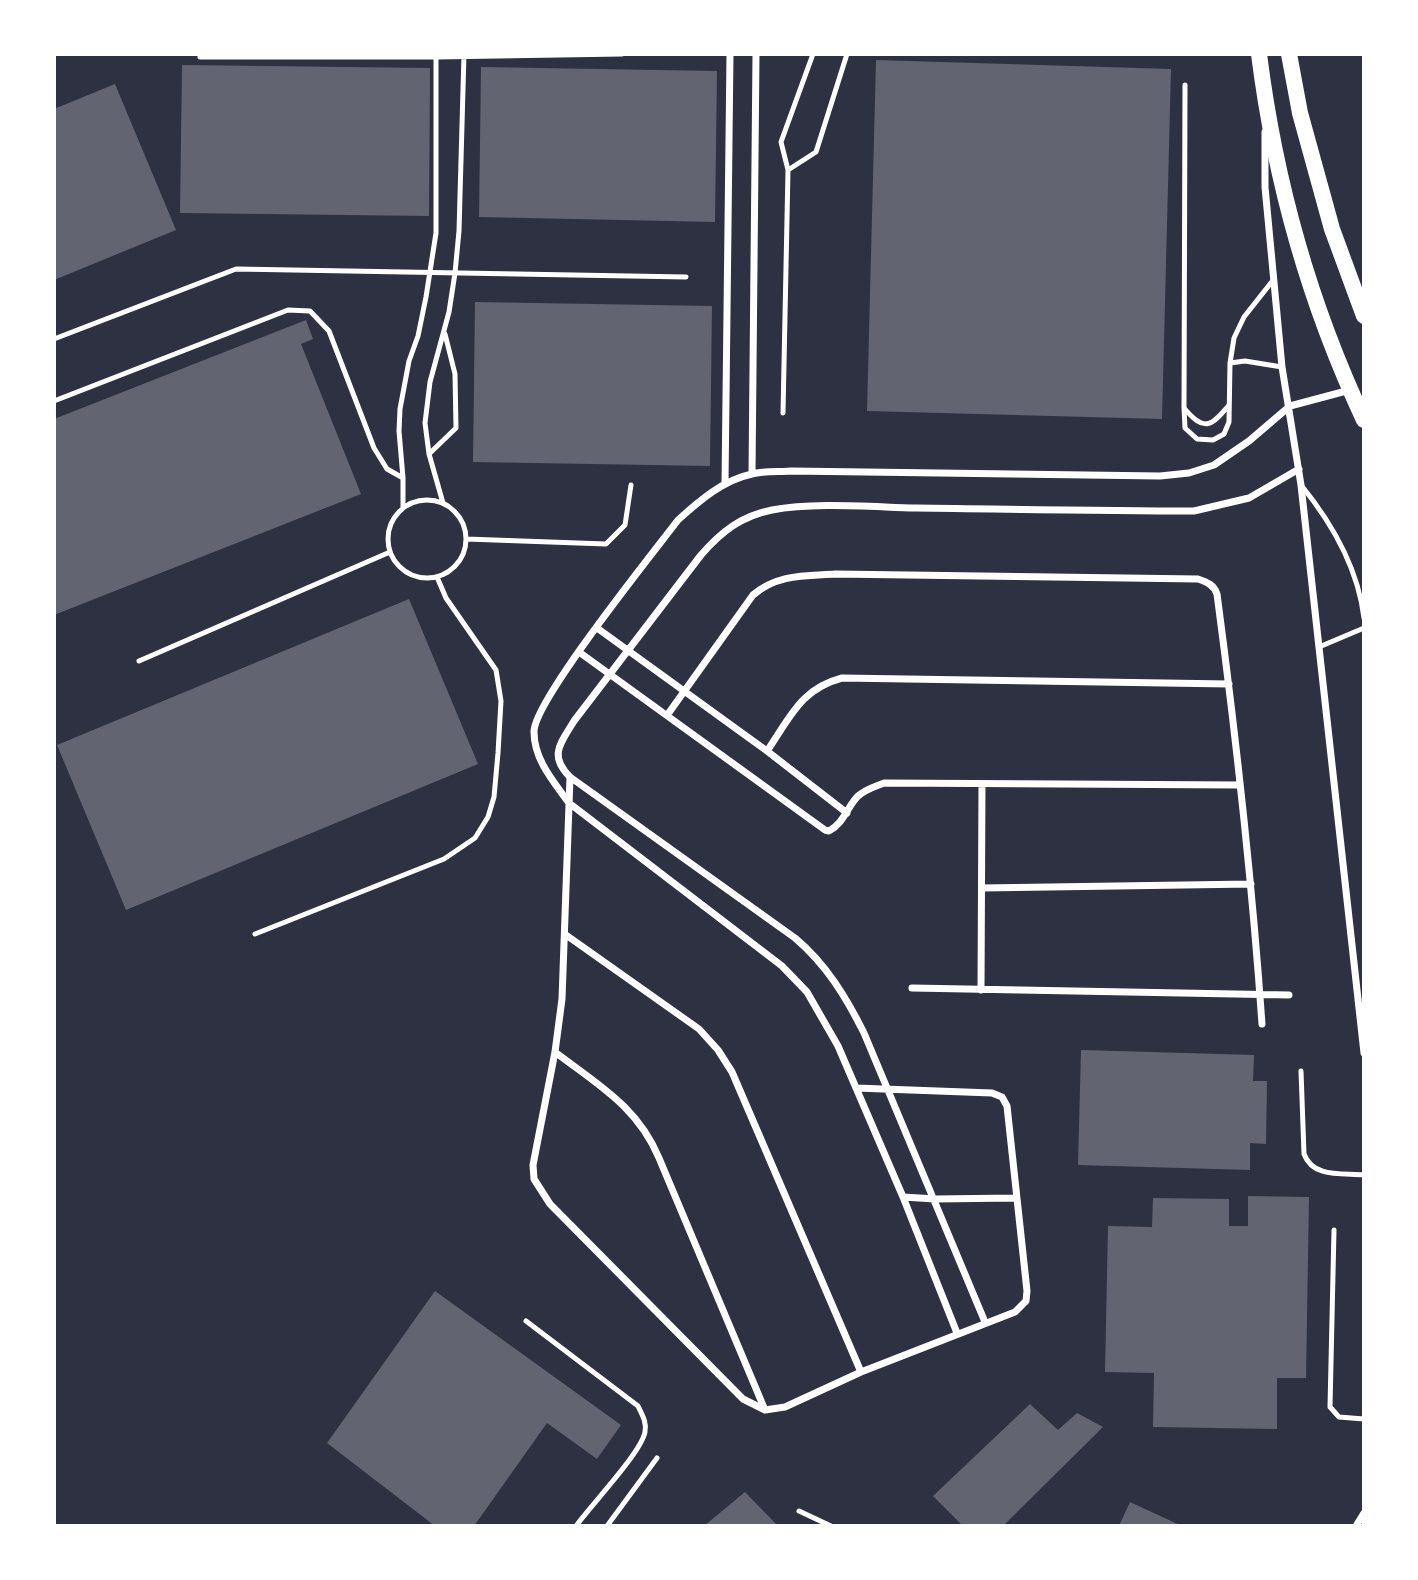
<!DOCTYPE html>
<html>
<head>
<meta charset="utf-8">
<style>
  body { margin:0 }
  #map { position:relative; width:1418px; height:1580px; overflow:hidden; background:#2d3142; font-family:"Libre Baskerville",serif }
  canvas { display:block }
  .frame { position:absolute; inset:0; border:56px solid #fff; pointer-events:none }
</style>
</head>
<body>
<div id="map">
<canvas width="1418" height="1580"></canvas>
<div class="frame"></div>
</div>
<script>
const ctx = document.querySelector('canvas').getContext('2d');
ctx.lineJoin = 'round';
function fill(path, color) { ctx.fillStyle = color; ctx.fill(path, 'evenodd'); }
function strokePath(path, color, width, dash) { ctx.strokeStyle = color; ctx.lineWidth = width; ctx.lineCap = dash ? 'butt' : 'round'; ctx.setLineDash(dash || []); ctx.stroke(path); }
fill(new Path2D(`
  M876 60 1171 69 1162 419 867 411Z
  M182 65 430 68 429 216 180 213Z
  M481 67 717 71 715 222 479 217Z
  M115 84 176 230 54 280V109Z
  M475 302 712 306 710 466 473 462Z
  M306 320 313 339 301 344 361 494 54 615V419Z
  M409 599 478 764 126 910 57 745Z
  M1081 1050 1254 1055 1253 1081H1267L1266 1144 1250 1143V1170L1078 1165Z
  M1248 1196 1309 1197 1306 1378H1277V1429L1153 1427 1154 1373 1105 1372 1108 1226 1152 1227 1153 1198 1229 1199V1226H1248Z
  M435 1291 621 1425 597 1459 547 1423 474 1526H435L327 1443Z
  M1030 1404 1058 1430 1077 1413 1103 1427 1003 1526H963L933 1496Z
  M745 1492 778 1526H704Z
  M1130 1502 1182 1526H1119Z`), '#626471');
strokePath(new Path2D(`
  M200 57H436L622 54
  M1185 85 1184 408 1185 428 1197 439 1213 440 1224 434 1229 422 1230 363 1234 338 1244 317 1274 279
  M788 170 816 152 847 54
  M54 339 236 269 686 277
  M1230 363 1245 361 1282 367
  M54 401 288 310 310 311 329 331 374 448 387 469 403 478
  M1184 408C1204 432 1211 427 1229 405
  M783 413 788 170 781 142 813 54
  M429 454 456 428 455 374 445 334
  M1301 485C1332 523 1358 569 1364 618
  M388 539a39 39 0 1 1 78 0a39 39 0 1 1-78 0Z
  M443 503 429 454 425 423 430 382 449 312 455 273 459 231 464 54
  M403 507V478L399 431 400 409 409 361 418 336 426 297 436 233V54
  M466 539 606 544 625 525 631 485
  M1319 647 1364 628
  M139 661 390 552
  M255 934 444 859 475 838 488 817 494 797 498 753 501 701 496 670 446 598 437 577
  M1301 1071 1304 1154C1313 1178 1341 1173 1364 1175
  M1334 1230 1330 1407 1339 1417 1364 1419
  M526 1321 638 1406C642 1415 647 1422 645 1432 641 1453 591 1505 576 1526
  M799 1511 831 1526
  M607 1526 657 1458`), '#fff', 5);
strokePath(new Path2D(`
  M1265 132V187L1282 367 1301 485 1364 1053
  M752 474 756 54
  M725 484 730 54
  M597 628 767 751 847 813
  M579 652 825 830 829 831C844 823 847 807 858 796 866 789 874 787 884 783L1240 785
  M668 714 753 595C777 574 805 576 835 574L1198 579C1207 582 1214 585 1217 594 1236 737 1252 880 1262 1024
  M767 751C790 718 800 689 842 678L1229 684
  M570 777 562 999 555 1052 533 1165 534 1179 550 1204 743 1399 765 1410 785 1407 861 1372 1015 1312 1026 1301 1027 1291 1007 1106 1002 1097 992 1093 856 1088
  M982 888 1251 884
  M566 935 699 1029 718 1050 732 1072 861 1372
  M912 988 1289 995
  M981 990 982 784
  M555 1052C598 1085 637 1106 659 1158L765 1410
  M903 1197 935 1199 1016 1198
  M985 1322 864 1033C846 997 826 964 795 938L570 777C548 755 561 743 574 721L701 555C721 532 741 516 772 510 814 502 872 507 916 508 1008 509 1101 511 1194 511L1249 498 1299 469
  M957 1333 903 1197 838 1046 807 992 782 966 569 803C554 782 534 760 534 732 533 702 653 553 678 520 699 501 723 480 752 474 764 471 778 472 791 471L1160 476 1189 473 1214 465 1249 441 1290 406 1350 390
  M1356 1526 1364 1513`), '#fff', 7);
strokePath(new Path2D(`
  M1259 54C1275 181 1310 305 1364 420
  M1289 54 1300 113 1332 229 1364 316`), '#fff', 16);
</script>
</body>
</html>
